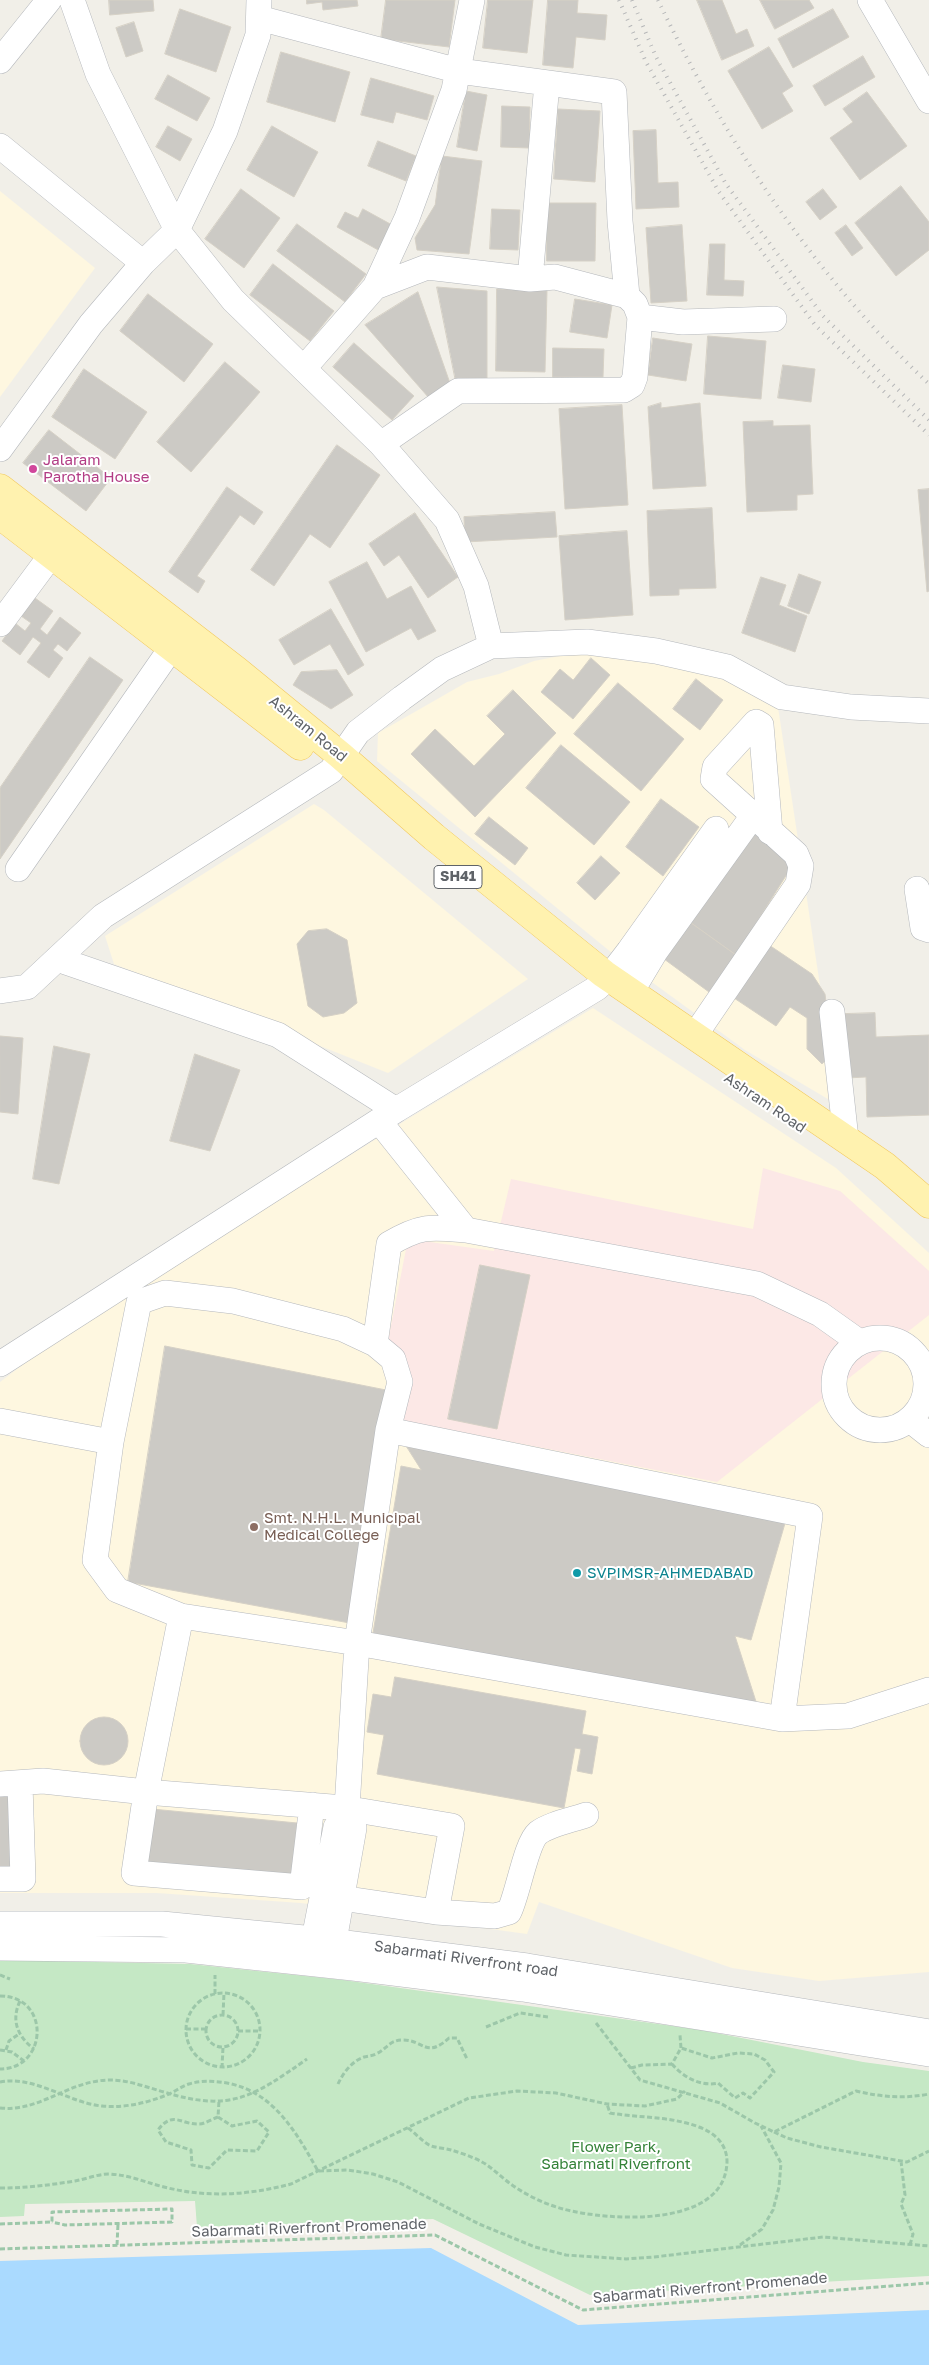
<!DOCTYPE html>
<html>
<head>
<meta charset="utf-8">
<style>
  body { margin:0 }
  canvas { display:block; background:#f1efe8 }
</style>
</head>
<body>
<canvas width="929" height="2365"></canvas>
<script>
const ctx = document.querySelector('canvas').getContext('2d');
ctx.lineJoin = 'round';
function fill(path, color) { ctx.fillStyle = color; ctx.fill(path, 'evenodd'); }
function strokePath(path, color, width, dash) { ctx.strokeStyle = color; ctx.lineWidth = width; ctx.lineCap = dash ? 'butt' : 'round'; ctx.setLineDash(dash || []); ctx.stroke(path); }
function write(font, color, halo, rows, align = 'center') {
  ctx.font = font + ' "Golos Text",sans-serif'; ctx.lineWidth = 4; ctx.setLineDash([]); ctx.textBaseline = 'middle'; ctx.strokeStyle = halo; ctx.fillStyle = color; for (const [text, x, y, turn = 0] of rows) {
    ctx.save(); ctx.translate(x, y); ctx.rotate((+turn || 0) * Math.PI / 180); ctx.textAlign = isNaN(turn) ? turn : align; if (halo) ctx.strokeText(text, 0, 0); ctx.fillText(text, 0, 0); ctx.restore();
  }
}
fill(new Path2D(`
  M0 191 95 268 0 397Z
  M575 653 698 667 742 685 778 707 838 1105 745 1050 612 953 377 761 378 733 467 682 499 674 534 661Z
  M314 804 324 810 528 979 388 1073 114 964 105 936Z
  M593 1008 836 1168 929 1253V1972L819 1981 732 1968 539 1902 527 1934 301 1903 157 1893H0V1382L50 1344 411 1117Z`), '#fef7e0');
fill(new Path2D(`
  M763 1168 840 1191 929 1271V1315L717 1482 390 1418 388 1341 408 1239 494 1251 511 1179 753 1229Z`), '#fce8e6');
fill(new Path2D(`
  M0 1960 190 1964 343 1980 701 2030 863 2062 929 2071V2276L590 2295 433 2219 197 2227 195 2201 25 2204 24 2216 0 2217Z`), '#c5e8c5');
fill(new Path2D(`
  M431 2248 578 2325 929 2310V2365H0V2261Z`), '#aadaff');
const building = new Path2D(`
  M109 0H153L154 11 110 15Z
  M307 0H357L358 6 323 10 322 2 307 4Z
  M386 0H455L449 47 381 39Z
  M488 0H533L527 53 483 48Z
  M548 0H578L577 13 607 15 605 40 576 37 573 68 543 65Z
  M697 0H722L736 34 747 29 754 46 722 60Z
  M760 0H809L814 8 775 29Z
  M180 9 231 27 216 72 165 54Z
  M833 9 849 37 793 68 778 39Z
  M134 22 143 51 126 57 116 28Z
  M769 47 793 86 782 93 793 111 762 129 728 71Z
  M281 52 350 72 335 122 267 102Z
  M863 56 875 77 825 106 813 86Z
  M168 75 210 98 197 121 155 99Z
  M371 78 434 96 427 120 396 112 393 123 361 115Z
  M466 91 487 95 477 151 457 147Z
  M867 92 907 146 860 180 830 138 853 122 843 109Z
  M502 106 530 107 529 148 501 147Z
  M558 109 600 111 595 182 554 179Z
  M168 126 192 139 180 161 156 147Z
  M272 126 318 152 294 197 247 170Z
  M656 130 658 183 678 182 679 207 636 209 633 131Z
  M378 141 416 156 406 181 368 166Z
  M442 156 482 161 469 254 417 250 415 238 435 205Z
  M901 186 929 222V250L896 276 855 223Z
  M241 189 280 218 244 268 205 239Z
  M823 189 837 207 820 220 806 202Z
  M547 203H596L595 261H547Z
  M363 209 394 226 380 251 337 227 345 212 358 218Z
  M492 209 520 210 518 250 490 249Z
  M297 224 366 274 345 302 277 251Z
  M682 225 687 301 651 303 646 228Z
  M846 225 863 248 852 256 835 233Z
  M710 244H725L724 280 744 281 743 296 707 295Z
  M273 264 334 311 310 341 250 295Z
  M437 287 487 291V379L456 382Z
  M497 289 547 290 545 372 496 371Z
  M418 292 451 386 429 398 365 325Z
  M148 294 213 344 184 382 120 331Z
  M575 299 612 305 607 338 570 332Z
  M708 336 766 341 761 399 704 394Z
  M653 338 692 344 686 381 648 375Z
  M354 343 414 396 392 420 333 367Z
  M553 348 604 349 603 377H553Z
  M225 362 260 392 191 472 157 442Z
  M783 365 815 369 811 402 778 398Z
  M84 369 147 412 115 459 52 417Z
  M661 403V408L700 403 706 486 653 489 648 407Z
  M622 405 628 505 565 509 559 409Z
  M773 421V426L810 425 813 494 797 495V510L747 512 743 422Z
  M49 430 111 478 86 511 23 463Z
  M337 445 380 475 330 548 310 534 274 586 251 570Z
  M227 487 263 512 254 525 240 515 197 576 205 581 198 593 169 572Z
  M929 489V591L927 592 918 490Z
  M712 508 716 588 679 589V595L650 596 647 511Z
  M555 512 557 537 465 542 464 517Z
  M415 513 458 577 428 598 399 555 384 566 369 544Z
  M627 531 633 615 565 620 559 536Z
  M367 562 387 599 411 586 436 631 418 640 411 628 366 652 329 582Z
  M799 574 821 582 809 614 788 606Z
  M761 577 786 585 779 605 807 616 795 652 742 633Z
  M35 598 53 611 40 629 47 635 60 617 81 633 67 651 58 644 53 650 63 658 49 678 27 662 41 643 33 637 20 655 2 641 15 623 25 631 31 623 21 616Z
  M331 609 364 665 348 675 330 644 294 665 279 640Z
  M90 657 123 680 0 859V788Z
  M591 658 610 675 573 719 541 692 560 669 573 680Z
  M337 670 353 695 331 709 293 685 301 672Z
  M696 679 723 700 700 730 673 709Z
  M618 683 684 739 641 791 574 734Z
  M513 690 556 733 475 817 411 754 435 729 474 766 505 734 487 716Z
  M561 745 630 802 594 845 526 788Z
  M661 799 699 827 663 876 626 847Z
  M489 817 528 848 515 865 475 834Z
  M753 828 794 863 736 955 687 920Z
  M601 856 620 873 595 900 577 883Z
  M687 920 736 955 709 992 660 956Z
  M327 929 347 940 357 1003 344 1013 323 1017 308 1006 297 944 308 931Z
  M769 945 812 974 825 994 833 1052 822 1064 807 1049V1018L790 1007 776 1026 734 998Z
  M875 1013 876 1037 929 1035V1115L867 1117 866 1077 847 1078 845 1014Z
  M0 1036 23 1038 18 1114 0 1112Z
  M54 1046 90 1054 59 1184 33 1179Z
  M195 1054 240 1070 210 1151 170 1141Z
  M480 1265 530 1275 497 1429 448 1419Z
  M165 1346 396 1392 355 1624 128 1582Z
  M407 1447 788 1513 751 1640 735 1636 759 1711 373 1633 401 1466 421 1470Z
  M395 1677 586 1711 582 1734 598 1737 592 1774 577 1771 581 1749 575 1748 564 1808 377 1774 384 1735 367 1732 373 1694 391 1697Z
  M80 1741a24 24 0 1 1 48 0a24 24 0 1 1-48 0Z
  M0 1792H12L14 1871 0 1872Z
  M152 1809 297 1823 291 1878 147 1864Z`);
fill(building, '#cccac5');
strokePath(building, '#d6d1c6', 1);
const minor = new Path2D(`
  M72 0 98 74 177 230 233 300 381 444 447 520 476 586 491 646
  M870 0 929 101
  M259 18 459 71 614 92 620 221 627 296
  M0 61 49 0
  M0 146 143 263
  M530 279 547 83
  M375 287 427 267 530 279 555 277 627 296 635 304 640 317 635 377 632 385 624 390 458 391 381 444
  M640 317 683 322 774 319
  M304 368 375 287 407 218 454 90 472 0
  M0 449 91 324 143 263 177 230 225 131 258 35 259 0
  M0 624 52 554
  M18 869 172 647
  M917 889 923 928 929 930
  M57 959 278 1035 396 1110
  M0 991 27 987 103 916 331 771 358 732 402 698 442 669 491 646 587 642 656 651 727 667 782 697 851 707 929 711
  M631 992 655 952 752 817
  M832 1012 846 1139
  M695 1035 798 884 801 866 796 854 713 779 715 767 756 722 761 725 770 832
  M379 1121 466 1230 757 1284 820 1314 858 1341
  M834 1384a46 46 0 1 1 92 0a46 46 0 1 1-92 0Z
  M0 1364 396 1110 597 988 609 977 629 951 716 829
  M910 1420 929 1435
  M0 1421 111 1442 139 1302 165 1293 233 1301 343 1329 375 1344 389 1244C421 1225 430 1227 466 1230
  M111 1442 95 1560 117 1590 181 1616 146 1792 134 1873 302 1887 312 1805
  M181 1616 357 1643 782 1719 810 1516 388 1430
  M782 1719 848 1716 929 1690
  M0 1784 43 1781 146 1792 344 1808 452 1826 436 1912 341 1898
  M0 1879H23L20 1784
  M436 1912 495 1916 509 1912C518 1894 526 1843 538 1833 550 1824 572 1820 586 1815
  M0 1924H162L314 1939 527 1966 929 2032
  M314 1939 336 1827 347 1808
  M0 1948 186 1950 353 1968 523 1989 929 2054
  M331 1958 354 1828 347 1808 357 1643 388 1430 400 1382 393 1359 375 1344`);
const major = new Path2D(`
  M0 488 236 670 340 755 434 837 604 974 885 1166 929 1204
  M0 515 300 746`);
strokePath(minor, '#b5b8bc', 26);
strokePath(major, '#f2c960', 29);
strokePath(new Path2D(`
  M0 1975 10 1979
  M186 2030a37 37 0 1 1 74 0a37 37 0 1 1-74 0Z
  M215 1994V1975
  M0 1996C51 1996 48 2069 0 2069
  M20 2001C11 2020 17 2036 34 2049
  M206 2031a16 16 0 1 1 32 0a16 16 0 1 1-32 0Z
  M223 2015 224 1993
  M596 2023 640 2080 720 2103 755 2123 774 2132 856 2091C882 2097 903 2099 929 2094
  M486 2027 520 2013 548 2017
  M186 2029H206
  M238 2031H260
  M0 2050 12 2052 24 2061
  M6 2050 9 2041 19 2034
  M672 2064C683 2077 701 2087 718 2083L735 2098 743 2093 750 2098 774 2072 765 2060 754 2054 738 2053 712 2058 681 2048
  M222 2068 223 2047
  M631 2068 642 2065 672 2064 681 2048 680 2035
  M0 2082C34 2075 69 2103 102 2106 126 2108 147 2103 169 2094 176 2091 182 2086 189 2084 202 2080 214 2081 227 2083 274 2092 296 2132 318 2171
  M338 2084C343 2073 352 2061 364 2057 368 2056 372 2056 376 2054 387 2049 389 2040 403 2040 424 2040 426 2059 449 2038H457L467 2059
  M0 2108C36 2112 63 2086 98 2081 122 2077 142 2086 164 2092 231 2113 254 2096 307 2059
  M218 2117C212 2119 205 2124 199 2124 181 2125 173 2110 158 2130L166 2142 191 2150 192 2165 209 2168 227 2150 257 2151 269 2132 257 2121 232 2126 218 2117 219 2101
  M408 2128C415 2133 421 2140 429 2145 435 2148 444 2148 451 2150 461 2153 473 2157 482 2162 493 2168 502 2178 512 2185 528 2196 545 2204 563 2209 608 2221 725 2229 727 2162 727 2144 715 2133 699 2127 670 2116 639 2118 610 2113L607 2104
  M774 2132 787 2138 821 2147 907 2162 929 2151
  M901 2161 905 2195 901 2204 913 2234 910 2245
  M319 2171 348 2170 373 2174 398 2182 479 2224 535 2247 566 2255 626 2259 654 2257 823 2237 929 2246
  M0 2188C26 2188 50 2185 75 2181 86 2179 98 2174 109 2174 130 2175 144 2182 164 2187 207 2198 249 2195 291 2184L469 2098 517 2091 556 2093 607 2104 645 2106 677 2099 685 2091
  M0 2224 52 2222V2212L172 2209V2222L65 2225 52 2222
  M117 2245 118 2224
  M740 2245 762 2229 773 2210 779 2187 781 2163 761 2126
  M0 2249 435 2235 583 2310 929 2283`), '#9cc7a9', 3, [5, 2.5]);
strokePath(minor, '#fff', 25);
strokePath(major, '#fff2af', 28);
strokePath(new Path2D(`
  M619 0 646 62 719 192 815 325 929 435
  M632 0 656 57 726 184 823 316 929 420
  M658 0C725 141 815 276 929 384`), '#b6b7b8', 4, [1, 6]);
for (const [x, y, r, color] of [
  [33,469,5,"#d1479c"],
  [254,1527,5,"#8d6e63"],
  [577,1573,5,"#0f9aa8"]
]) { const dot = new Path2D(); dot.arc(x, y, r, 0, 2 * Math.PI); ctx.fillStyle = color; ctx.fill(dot); strokePath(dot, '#fff', 2); }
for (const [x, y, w] of [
  [458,877,48]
]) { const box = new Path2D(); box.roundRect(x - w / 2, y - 11.5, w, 23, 4); ctx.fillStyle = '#fff'; ctx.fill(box); strokePath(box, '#5f6368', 1); }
write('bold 14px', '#5f6368', null, [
  ["SH41",458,877]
]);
write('15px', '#b23c85', '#fff', [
  ["Jalaram",43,460],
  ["Parotha House",43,477]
], 'left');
write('15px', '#5f6368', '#fff', [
  ["Ashram Road",308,729,39],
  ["Ashram Road",765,1103,34],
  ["Sabarmati Riverfront road",466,1959,8],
  ["Sabarmati Riverfront Promenade",309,2228,-2],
  ["Sabarmati Riverfront Promenade",710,2288,-5]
]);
write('15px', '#785e54', '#fff', [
  ["Smt. N.H.L. Municipal",264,1518],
  ["Medical College",264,1535]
], 'left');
write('15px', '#0d838f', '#fff', [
  ["SVPIMSR-AHMEDABAD",587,1573]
], 'left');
write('15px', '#348238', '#fff', [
  ["Flower Park,",616,2147],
  ["Sabarmati Riverfront",616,2164]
]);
</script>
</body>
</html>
